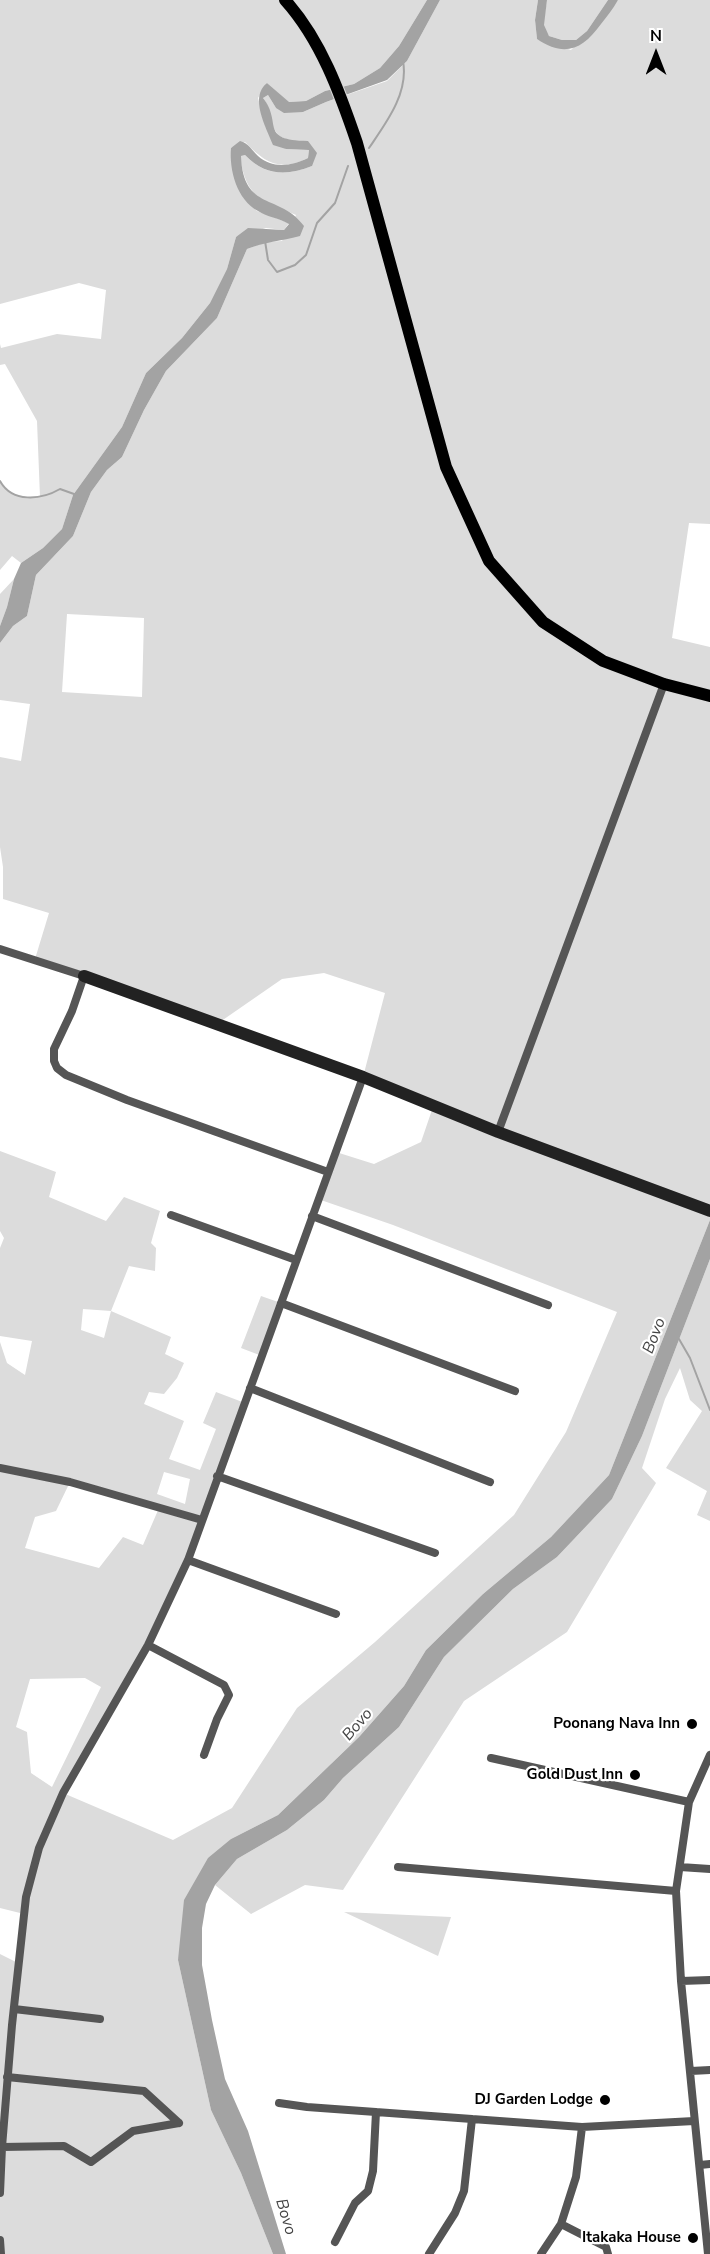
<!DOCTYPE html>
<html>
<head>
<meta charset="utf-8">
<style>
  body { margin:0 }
  #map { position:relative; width:710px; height:2254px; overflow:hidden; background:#fff; font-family:"Nunito Sans",sans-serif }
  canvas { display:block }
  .north { position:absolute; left:626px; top:24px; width:60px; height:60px; -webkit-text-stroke:4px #fff; paint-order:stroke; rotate:0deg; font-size:16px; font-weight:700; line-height:24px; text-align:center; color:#000 }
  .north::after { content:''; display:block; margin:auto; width:21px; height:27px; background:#000; clip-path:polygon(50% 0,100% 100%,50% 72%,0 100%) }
</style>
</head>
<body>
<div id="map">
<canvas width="710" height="2254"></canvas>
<div class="north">N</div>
</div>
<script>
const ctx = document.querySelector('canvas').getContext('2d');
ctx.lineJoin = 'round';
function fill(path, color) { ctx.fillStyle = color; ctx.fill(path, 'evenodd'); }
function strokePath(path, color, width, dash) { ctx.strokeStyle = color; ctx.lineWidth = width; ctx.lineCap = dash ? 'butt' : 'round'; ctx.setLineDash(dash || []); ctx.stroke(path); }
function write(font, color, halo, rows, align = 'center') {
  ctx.font = font + ' "Nunito Sans",sans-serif'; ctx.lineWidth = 4.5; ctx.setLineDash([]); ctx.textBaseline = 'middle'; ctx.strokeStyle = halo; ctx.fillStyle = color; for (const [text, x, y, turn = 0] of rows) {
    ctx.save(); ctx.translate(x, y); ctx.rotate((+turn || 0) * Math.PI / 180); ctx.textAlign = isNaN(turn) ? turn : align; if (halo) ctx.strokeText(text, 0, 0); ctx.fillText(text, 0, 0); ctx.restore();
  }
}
fill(new Path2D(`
  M0 0H427L399 46 380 68 354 84 325 91 306 101 288 102 267 83 258 98 266 128 286 149 309 150 308 158C280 172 265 163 245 142L231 148 244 198 257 211 289 223 284 230 266 228 236 237 227 269 210 303 182 338 146 373 122 427 73 495 62 529 43 548 21 563 12 556 0 570V481C9 497 23 498 40 497L37 421 5 364 0 365V344L1 348 57 334 101 339 106 290 79 283 0 304Z
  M440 0H538L535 20 537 39 571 50 618 0H710V524L689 523 672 638 710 647V1220L609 1475 551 1537 483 1594 426 1650 404 1686 359 1737 278 1815 231 1839 178 1960 211 2110 241 2173 273 2254H0V1954L18 1963 24 1914 0 1908V1342L7 1363 25 1375 32 1341 0 1336V1248L4 1238 0 1231V1151L56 1172 49 1197 106 1221 124 1197 160 1211 151 1243 156 1248 155 1271 129 1266 111 1311 171 1337 165 1354 184 1363 177 1378 164 1394 149 1392 144 1404 184 1421 169 1459 200 1470 216 1429 203 1423 216 1392 245 1403 188 1560 148 1645 63 1793 173 1840 232 1808 297 1708 375 1642 514 1515 566 1432 617 1312 393 1225 318 1199 336 1152 374 1164 421 1142 434 1104 363 1077 385 993 324 973 282 979 217 1024 35 959 49 913 3 899V867L0 847V757L21 761 30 704 0 700V643L13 626 27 616 36 575 73 536 91 492 107 470 122 457 144 410 166 371 217 318 247 249 265 242 282 241 296 215C261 199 246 199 240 156L245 155C265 176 286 176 312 166L308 141C285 141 275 140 270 116 268 109 268 104 263 98L268 95 276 108 303 112 326 102 387 81 407 61ZM67 614 144 618 142 697 62 692ZM83 1309 111 1311 104 1338 81 1330ZM164 1472 190 1479 185 1504 157 1494ZM70 1482 159 1508 143 1545 123 1537 99 1568 25 1548 35 1517 56 1511ZM85 1678 101 1687 52 1787 31 1773 27 1732 16 1727 30 1679Z
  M547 0H608L587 31 576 40H562L549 36 543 25Z
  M14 579 7 607 0 626V594Z
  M710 1259V1521L697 1515 707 1491 666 1468 702 1411 690 1400 680 1368 665 1399 642 1468 656 1483 567 1632 464 1701 343 1890 305 1885 251 1914 215 1885 237 1859 287 1830 324 1800 343 1778 399 1727 444 1657 513 1589 557 1557 612 1499 642 1436Z
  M261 1296 281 1303 262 1356 241 1348Z
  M344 1912 451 1917 438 1956Z`), '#dcdcdc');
fill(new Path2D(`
  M427 0H440L407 61 387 80 326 102 303 112 284 113 276 108 268 95 263 98C283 123 258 140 308 141L317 153 312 166C287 176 265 176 245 155L241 156C243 212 280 193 304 226L300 236C281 241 264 242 247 249L217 318 166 371 144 410 122 457 107 470 91 492 73 536 36 575 27 616 13 626 0 643V626L7 607 14 579 21 563 43 548 62 529 73 495 122 427 146 373 182 338 210 303 227 269 236 237 248 228 284 230 289 224C279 218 267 217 258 211 237 200 229 170 231 148L240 141C248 143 252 150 258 156 272 169 292 166 308 158L309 150 286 149 273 145C266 127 249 97 267 83L289 102 306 101 325 91 354 84 380 68 399 46Z
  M538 0H547L544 25 549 36 562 40H576L587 31 608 0H618C613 9 607 16 601 24 583 49 565 58 537 39L535 20Z
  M710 1220V1259L642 1436 612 1499 557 1557 513 1589 444 1657 399 1727 343 1778 324 1800 287 1830 237 1859 215 1885 206 1904 202 1928V1965L212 2020 225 2079 248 2131 286 2254H273L241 2173 211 2110 178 1960 184 1900 208 1858 231 1839 278 1815 359 1737 404 1686 426 1650 483 1594 551 1537 609 1475Z`), '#a3a3a3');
strokePath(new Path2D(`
  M369 148C386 123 409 93 403 61
  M265 241 268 260 277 272 295 265 306 255 317 223 335 203 348 166
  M0 481C12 503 41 500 60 489L74 494
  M679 1339 690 1358 710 1410`), '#a3a3a3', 2);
const primary = new Path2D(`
  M285 0C321 40 340 93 357 143L446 467 489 561 543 622 603 661 664 684 710 696`);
strokePath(primary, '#dbdbdb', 14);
strokePath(new Path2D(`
  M0 949 84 976 72 1011 54 1049V1061L57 1068 66 1075 127 1100 328 1172
  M498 1132 664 684
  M171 1215 296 1260
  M312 1216 548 1305
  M281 1303 515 1391
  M250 1388 490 1482
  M0 1468 70 1482 202 1520
  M217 1476 435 1553
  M188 1560 336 1614
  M148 1645 224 1685 229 1695 217 1719 204 1755
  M491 1758 689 1802
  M398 1867 676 1891
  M680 1867 710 1869
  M681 1981 710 1980
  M14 2009 100 2019
  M691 2071 710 2070
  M7 2077 144 2091 179 2123
  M279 2103 307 2107 582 2127 694 2121
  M2 2147 64 2146 91 2162 133 2131 179 2123
  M700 2165 710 2164
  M0 2193 2 2147 12 2025 26 1897 39 1848 63 1793 148 1645 188 1560 363 1077
  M561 2224 606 2247 608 2254
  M0 2240 1 2254
  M335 2242 355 2203 368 2191 373 2171 376 2112
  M429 2254 455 2213 464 2191 472 2119
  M541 2254 561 2224 576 2177 582 2127
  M708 2254 681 1981 676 1891 689 1802 710 1755`), '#555', 8);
strokePath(new Path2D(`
  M84 976 363 1077 498 1132 710 1211`), '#222', 12);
strokePath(primary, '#000', 12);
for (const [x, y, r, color] of [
  [692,1724,6,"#000"],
  [635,1775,6,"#000"],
  [605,2100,6,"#000"],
  [693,2238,6,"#000"]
]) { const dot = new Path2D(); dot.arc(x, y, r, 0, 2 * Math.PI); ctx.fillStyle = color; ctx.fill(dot); strokePath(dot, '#fff', 2); }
write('bold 15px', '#000', '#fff', [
  ["Poonang Nava Inn",680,1724],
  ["Gold Dust Inn",623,1775],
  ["DJ Garden Lodge",593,2100],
  ["Itakaka House",681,2238]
], 'right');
write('italic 16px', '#444', '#fff', [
  ["Bovo",655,1336,-69],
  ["Bovo",358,1725,-49],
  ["Bovo",285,2217,73]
]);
</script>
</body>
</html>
